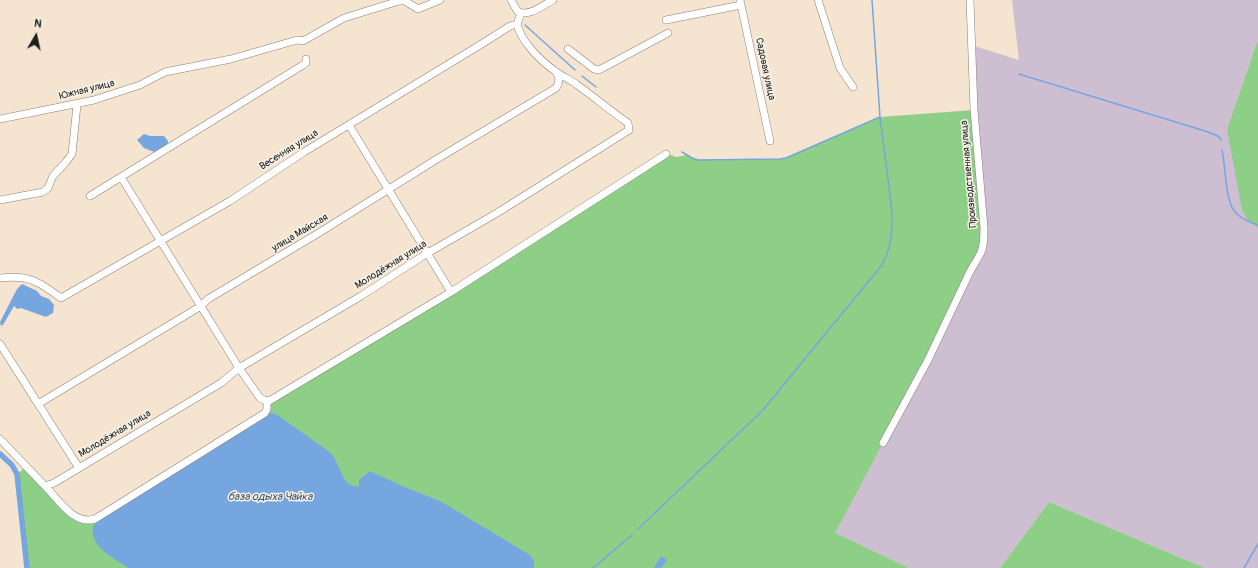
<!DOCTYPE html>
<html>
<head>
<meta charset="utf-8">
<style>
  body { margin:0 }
  #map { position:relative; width:1258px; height:568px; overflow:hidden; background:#f5e5d0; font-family:Pangolin,sans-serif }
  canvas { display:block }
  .north { position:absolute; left:16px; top:16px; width:40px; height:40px; -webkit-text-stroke:3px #f7f3e8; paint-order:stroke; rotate:9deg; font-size:11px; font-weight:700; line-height:16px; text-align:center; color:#1c1c1c }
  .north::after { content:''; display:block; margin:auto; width:14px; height:18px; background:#1c1c1c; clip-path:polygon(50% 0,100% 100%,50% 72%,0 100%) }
</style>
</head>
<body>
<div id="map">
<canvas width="1258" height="568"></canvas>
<div class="north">N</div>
</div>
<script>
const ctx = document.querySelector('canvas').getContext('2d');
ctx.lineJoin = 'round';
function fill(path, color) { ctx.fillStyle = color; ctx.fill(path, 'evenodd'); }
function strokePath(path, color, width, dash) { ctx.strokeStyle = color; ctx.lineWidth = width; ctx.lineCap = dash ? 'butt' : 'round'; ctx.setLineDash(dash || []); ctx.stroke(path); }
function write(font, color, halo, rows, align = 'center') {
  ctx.font = font + ' Pangolin,sans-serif'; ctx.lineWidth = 3; ctx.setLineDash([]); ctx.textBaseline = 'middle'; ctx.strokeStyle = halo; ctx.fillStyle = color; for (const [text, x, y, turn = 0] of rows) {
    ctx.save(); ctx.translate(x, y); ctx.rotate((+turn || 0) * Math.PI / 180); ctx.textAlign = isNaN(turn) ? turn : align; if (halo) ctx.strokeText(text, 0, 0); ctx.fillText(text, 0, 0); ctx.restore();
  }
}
fill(new Path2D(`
  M1012 0H1258V42H1257L1227 129 1248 221 1258 228V568H1205L1049 502 1000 568H909L834 533 883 443 971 268V45L1019 60Z`), '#cebed1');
fill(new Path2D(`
  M1257 42H1258V228L1248 221 1242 210 1227 129Z
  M974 110 984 240 883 443 835 533 909 568H27L17 474 26 467 75 517 87 520 264 413 267 401 451 292 671 155 676 157 687 155 698 160 780 159 786 158 880 117Z
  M1049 502 1205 568H1000Z`), '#8dcf87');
fill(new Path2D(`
  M144 134 150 136H164L168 141 167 149 157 153 144 148 137 140Z
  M22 284 37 291 41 296 49 299 54 305 53 313 46 317 43 316 21 308 17 309 14 306 3 325 1 326 0 322 17 289Z
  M269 413H273L279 416 328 451C330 453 333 455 334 458 341 468 343 488 359 486V480L370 471 402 486 440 501 530 555 534 561V568H128C114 558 89 547 93 526L96 522Z
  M661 556 667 560 661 568H654Z`), '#76a6e0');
strokePath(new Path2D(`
  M872 0 880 117
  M525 25 575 70
  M1019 74 1205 131 1218 136 1221 140
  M582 76 596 87
  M1222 150C1224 161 1225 171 1226 182 1229 207 1232 217 1258 225
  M638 529 762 411 882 265C898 238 891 201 887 172 885 154 882 135 880 117L786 158 780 159 698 160 692 158 682 152
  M593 568 632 535
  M1244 568 1258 544`), '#76a6e0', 1.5);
strokePath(new Path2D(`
  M0 454 12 465 17 474 27 568`), '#76a6e0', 5.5);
const minor = new Path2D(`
  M511 0 518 12C531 16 541 6 553 0
  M740 0 770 141
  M818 0 840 68 853 87
  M666 20 741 5
  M568 49 594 69 599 70 668 33
  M0 119 94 100 140 85 165 72 231 59 297 40 303 41 344 18 399 1H405L418 9 440 0
  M349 125 451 292
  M121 177 239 368 260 398 264 400 269 401 451 292 666 154
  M90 196 303 65 306 63V59
  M0 200 43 192 48 188 53 176 66 162 72 154 77 105
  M0 278C30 275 38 281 61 298L230 201 304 152 480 45 510 26 517 24 521 13
  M0 344 79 468
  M38 404 201 306 208 299 317 234 437 159 556 88C560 82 560 77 556 72
  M0 439 42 483 45 486 54 483 221 383 239 368 361 296 426 254 497 213 629 130 628 123C611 111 594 97 576 84 570 80 562 76 555 71 541 61 521 42 517 24
  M883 443 928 360 967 278C970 270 975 264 979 256 984 249 984 237 984 228L974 110 970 0
  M45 486C59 500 73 525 95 519L265 413 267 409V401`);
strokePath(minor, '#888076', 8);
strokePath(minor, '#fff', 7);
write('10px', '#1c1c1c', '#f7f3e8', [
  ["Садовая улица",765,69,78],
  ["Южная улица",87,90,-14],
  ["Весенняя улица",289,150,-32],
  ["Производственная улица",969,174,-95],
  ["улица Майская",300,233,-31],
  ["Молодёжная улица",391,265,-32],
  ["Молодёжная улица",115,434,-31]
]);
write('italic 11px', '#40536a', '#f7f3e8', [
  ["база одыха Чайка",270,497]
]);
</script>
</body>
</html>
